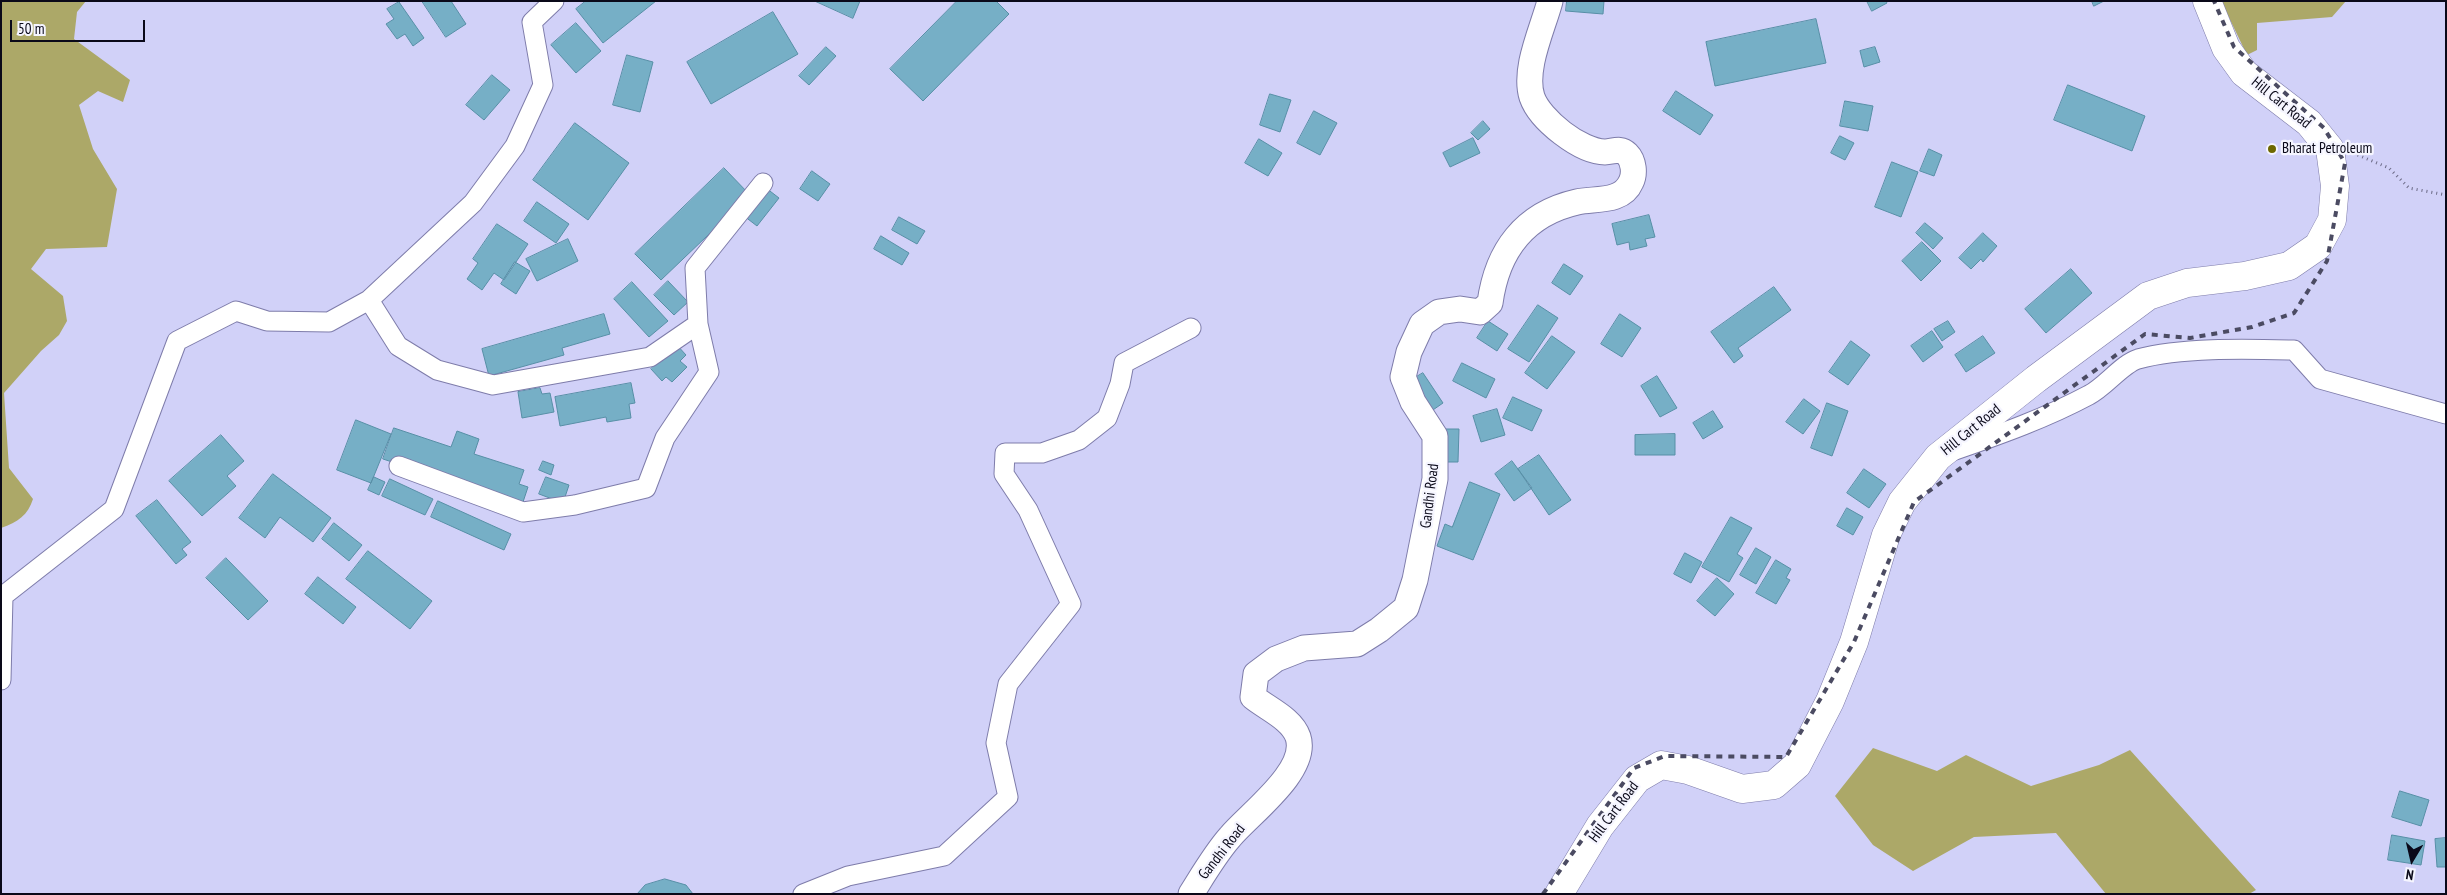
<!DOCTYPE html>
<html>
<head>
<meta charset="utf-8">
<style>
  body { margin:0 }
  #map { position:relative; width:2447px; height:895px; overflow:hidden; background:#d1d1f8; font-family:"PT Sans Narrow",sans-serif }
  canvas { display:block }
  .frame { position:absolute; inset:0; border:2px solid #0a0919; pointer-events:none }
  .north { position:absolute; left:2387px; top:835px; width:50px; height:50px; -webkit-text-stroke:4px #f5f5ff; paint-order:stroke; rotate:189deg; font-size:14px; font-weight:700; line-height:20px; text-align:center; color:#0a0919 }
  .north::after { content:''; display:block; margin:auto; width:18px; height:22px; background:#0a0919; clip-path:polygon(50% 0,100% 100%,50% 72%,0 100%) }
  .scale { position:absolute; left:10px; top:20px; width:135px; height:22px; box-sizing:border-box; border:2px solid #0a0919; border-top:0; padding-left:6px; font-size:15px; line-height:18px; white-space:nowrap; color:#0a0919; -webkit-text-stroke:4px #f5f5ff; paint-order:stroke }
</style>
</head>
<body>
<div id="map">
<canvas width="2447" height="895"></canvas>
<div class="frame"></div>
<div class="north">N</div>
<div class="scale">50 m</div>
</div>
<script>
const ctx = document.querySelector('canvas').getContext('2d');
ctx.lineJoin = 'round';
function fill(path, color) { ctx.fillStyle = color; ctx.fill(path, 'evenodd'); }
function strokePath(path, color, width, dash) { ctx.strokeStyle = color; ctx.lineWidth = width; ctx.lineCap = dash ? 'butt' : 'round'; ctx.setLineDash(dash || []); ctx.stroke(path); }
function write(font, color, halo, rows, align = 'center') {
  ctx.font = font + ' "PT Sans Narrow",sans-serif'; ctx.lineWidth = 4.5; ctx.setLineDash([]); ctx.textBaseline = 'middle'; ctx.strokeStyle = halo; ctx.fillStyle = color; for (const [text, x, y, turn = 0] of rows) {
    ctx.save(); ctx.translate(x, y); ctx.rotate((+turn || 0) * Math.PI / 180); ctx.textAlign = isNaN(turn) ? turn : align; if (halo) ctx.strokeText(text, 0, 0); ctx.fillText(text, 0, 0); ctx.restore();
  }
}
fill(new Path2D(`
  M1 1H86L77 12 74 39 130 80 123 102 98 91 79 105 93 149 117 189 107 247 46 249 31 269 63 296 67 321 59 335 41 351 4 393 9 468 33 499C28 515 18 522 1 528Z
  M2221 1H2346L2332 17 2257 23V50L2247 55Z
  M1873 748 1937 771 1966 755 2031 786 2099 765 2130 750 2256 890 2249 894H2106L2056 833 1974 837 1913 871 1873 845 1835 796Z`), '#aca868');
const building = new Path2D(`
  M422 1H451L466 24 446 37Z
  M586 1H656L603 43 576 9Z
  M815 1H860L853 18Z
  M957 1H996L1009 14 923 101 890 69Z
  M1567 1H1604L1603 14 1566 11Z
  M1867 1H1886L1887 3 1872 11Z
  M2092 1H2104L2094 6Z
  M399 2 424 38 413 46 405 34 397 39 386 24 394 19 387 9Z
  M773 12 798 54 711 104 687 62Z
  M1816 19 1826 63 1715 86 1706 42Z
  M576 23 601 51 576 73 551 45Z
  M826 47 836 56 809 85 799 76Z
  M1875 47 1880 62 1864 67 1860 51Z
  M627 55 653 62 640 112 613 105Z
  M492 75 510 90 484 120 466 105Z
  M2068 85 2145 116 2132 151 2054 120Z
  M1676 91 1713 115 1700 135 1663 111Z
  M1270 94 1291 100 1280 132 1260 125Z
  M1845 101 1873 106 1868 131 1840 126Z
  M1314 111 1337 123 1320 155 1297 143Z
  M1483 121 1490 129 1478 140 1471 133Z
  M575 123 629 163 588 220 533 180Z
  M1840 136 1854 143 1845 160 1831 153Z
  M1473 138 1480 153 1450 167 1443 153Z
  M1259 139 1282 153 1268 176 1245 163Z
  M1929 149 1942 155 1934 176 1920 171Z
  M1892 162 1918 172 1901 217 1875 207Z
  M724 168 750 195 661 280 635 254Z
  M812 171 830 184 818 201 800 189Z
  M766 188 779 198 757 226 744 216Z
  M537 202 569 224 556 243 524 221Z
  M1649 215 1655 237 1645 239 1647 246 1630 250 1629 242 1617 245 1612 224Z
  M899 217 925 231 917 244 892 230Z
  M1925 223 1943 238 1933 249 1916 233Z
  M497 224 528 244 504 280 494 273 482 290 467 279 478 263 473 259Z
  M1983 233 1997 246 1983 262 1981 259 1971 269 1959 258Z
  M881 236 909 253 902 265 874 249Z
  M568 239 578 261 537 281 526 259Z
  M1922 242 1941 261 1921 281 1902 261Z
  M515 262 530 271 516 294 501 284Z
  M1564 264 1583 276 1570 295 1552 283Z
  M2071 269 2092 293 2046 333 2025 309Z
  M668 281 688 302 674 315 654 295Z
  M632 282 668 321 649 337 614 299Z
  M1774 287 1791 310 1738 348 1743 356 1734 363 1711 332Z
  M1538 305 1558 318 1529 362 1508 349Z
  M604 314 610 334 562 348 564 355 489 376 482 349Z
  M1620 314 1641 328 1622 357 1601 344Z
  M1488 321 1508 334 1497 351 1477 338Z
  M1948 321 1955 332 1942 341 1934 329Z
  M1932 331 1943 347 1923 362 1911 346Z
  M1552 336 1575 352 1547 389 1525 373Z
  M1983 336 1995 353 1966 372 1955 355Z
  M1851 341 1870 355 1848 385 1829 372Z
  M676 344 686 355 680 361 687 367 672 382 666 377 662 381 651 369Z
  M1462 363 1495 379 1486 398 1453 381Z
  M1423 373 1443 403 1430 412 1410 381Z
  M1657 376 1677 408 1660 417 1641 386Z
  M631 383 635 403 629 404 631 418 607 422 606 417 560 426 555 397Z
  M540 388 542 394 550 393 554 412 522 418 518 392Z
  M1513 397 1542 410 1532 431 1503 418Z
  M1804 399 1820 411 1803 434 1786 422Z
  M1827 403 1848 411 1832 456 1811 448Z
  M1497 409 1505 435 1481 442 1473 416Z
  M1713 411 1723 427 1703 439 1693 423Z
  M356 420 391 434 371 483 337 470Z
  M394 428 451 447 457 431 479 439 474 454 524 470 519 484 528 487 522 505 383 459Z
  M1442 429H1459L1458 462H1441Z
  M1675 434V455H1635V435Z
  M221 435 244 461 227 476 236 486 202 516 169 481Z
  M1539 455 1571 500 1549 515 1518 469Z
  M543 461 554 465 551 475 539 470Z
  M1512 461 1532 488 1514 501 1495 474Z
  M1864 469 1886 484 1869 508 1847 493Z
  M273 474 331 518 313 542 280 517 265 538 239 518Z
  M374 477 385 482 379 495 368 490Z
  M546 477 569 485 563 503 539 494Z
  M390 479 433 499 425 515 382 496Z
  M1470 482 1500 494 1473 560 1437 546 1445 524 1452 527Z
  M157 500 191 542 182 549 187 555 176 564 136 516Z
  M438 501 511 534 504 550 431 517Z
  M1847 508 1863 517 1853 535 1837 526Z
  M1731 517 1752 528 1737 554 1743 558 1729 582 1702 567Z
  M334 523 362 545 349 561 322 539Z
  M1756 548 1771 557 1756 584 1740 575Z
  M368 551 432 601 410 629 346 579Z
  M1685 553 1702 562 1691 583 1674 574Z
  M226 558 268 601 248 620 206 578Z
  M1776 560 1791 569 1786 578 1790 580 1776 604 1756 593Z
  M318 577 356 607 343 624 305 594Z
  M1717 578 1734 594 1715 616 1697 601Z
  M2400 791 2429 800 2421 826 2392 817Z
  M2392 835 2425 841 2421 865 2388 860Z
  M2446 838V867H2437L2435 839Z
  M665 879 686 885 693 894H637L645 885Z`);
fill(building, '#76afc6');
strokePath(building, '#578fa6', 1);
const minor = new Path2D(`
  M369 300 398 346 437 370 493 385 650 357 698 324
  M1955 450C2001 434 2046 418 2089 395 2105 387 2122 364 2138 359 2182 347 2248 349 2294 350L2320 379 2446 414
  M399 466 523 512 575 505 646 488 665 438 709 372 698 324 695 268 763 183
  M1 680 3 596 114 509 177 341 236 311 267 321 329 322 369 300 473 203 515 146 543 85 532 22 554 1
  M803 894 848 876 944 856 1008 797 996 743 1008 684 1071 604 1028 510 1004 474 1005 453H1042L1079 440 1107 418 1120 384 1124 363 1191 328`);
const major = new Path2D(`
  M1191 894C1203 875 1215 854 1230 837 1249 814 1309 771 1298 737 1292 719 1268 709 1253 697L1256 674 1276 659 1304 648 1357 644 1379 630 1406 608 1415 580 1435 479V436L1413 402 1403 377 1409 352 1422 324 1439 312 1460 309 1480 312 1490 303C1497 251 1524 214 1577 202 1595 198 1622 203 1631 182 1635 174 1634 161 1627 154 1620 147 1613 152 1605 152 1581 152 1540 120 1532 97 1523 69 1543 28 1550 1`);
const highway = new Path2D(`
  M1559 894 1600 826 1637 779 1661 765 1688 770 1742 789 1774 785 1797 765 1830 701 1854 642 1886 535 1902 502 1938 457 2036 379 2148 296 2187 283 2245 276 2289 266 2318 246 2332 220 2335 186 2330 149 2309 123 2244 73 2226 48 2207 1`);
strokePath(minor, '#7e7caa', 21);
strokePath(major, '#7e7caa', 27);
strokePath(highway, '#7e7caa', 29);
strokePath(new Path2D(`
  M2353 153 2389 168 2409 188 2446 195`), '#6b6a86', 3, [1, 4]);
strokePath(minor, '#fff', 19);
strokePath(major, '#fff', 25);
strokePath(highway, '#fff', 28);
strokePath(new Path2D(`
  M1543 894 1634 768 1665 756 1786 757 1854 642 1914 502 2145 334 2190 338 2252 327 2294 313 2327 261 2345 163 2324 128 2234 47 2214 1`), '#4b4b62', 4, [6, 6]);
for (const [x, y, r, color] of [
  [2272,149,5,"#6e6800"]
]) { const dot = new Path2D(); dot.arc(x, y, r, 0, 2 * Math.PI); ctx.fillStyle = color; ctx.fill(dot); strokePath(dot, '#f5f5ff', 2); }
write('15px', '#0a0919', '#f5f5ff', [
  ["Hill Cart Road",2281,103,39],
  ["Hill Cart Road",1971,430,-39],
  ["Gandhi Road",1430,496,-83],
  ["Hill Cart Road",1614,812,-53],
  ["Gandhi Road",1222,852,-52]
]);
write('15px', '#0a0919', '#f5f5ff', [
  ["Bharat Petroleum",2282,149]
], 'left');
</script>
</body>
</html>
